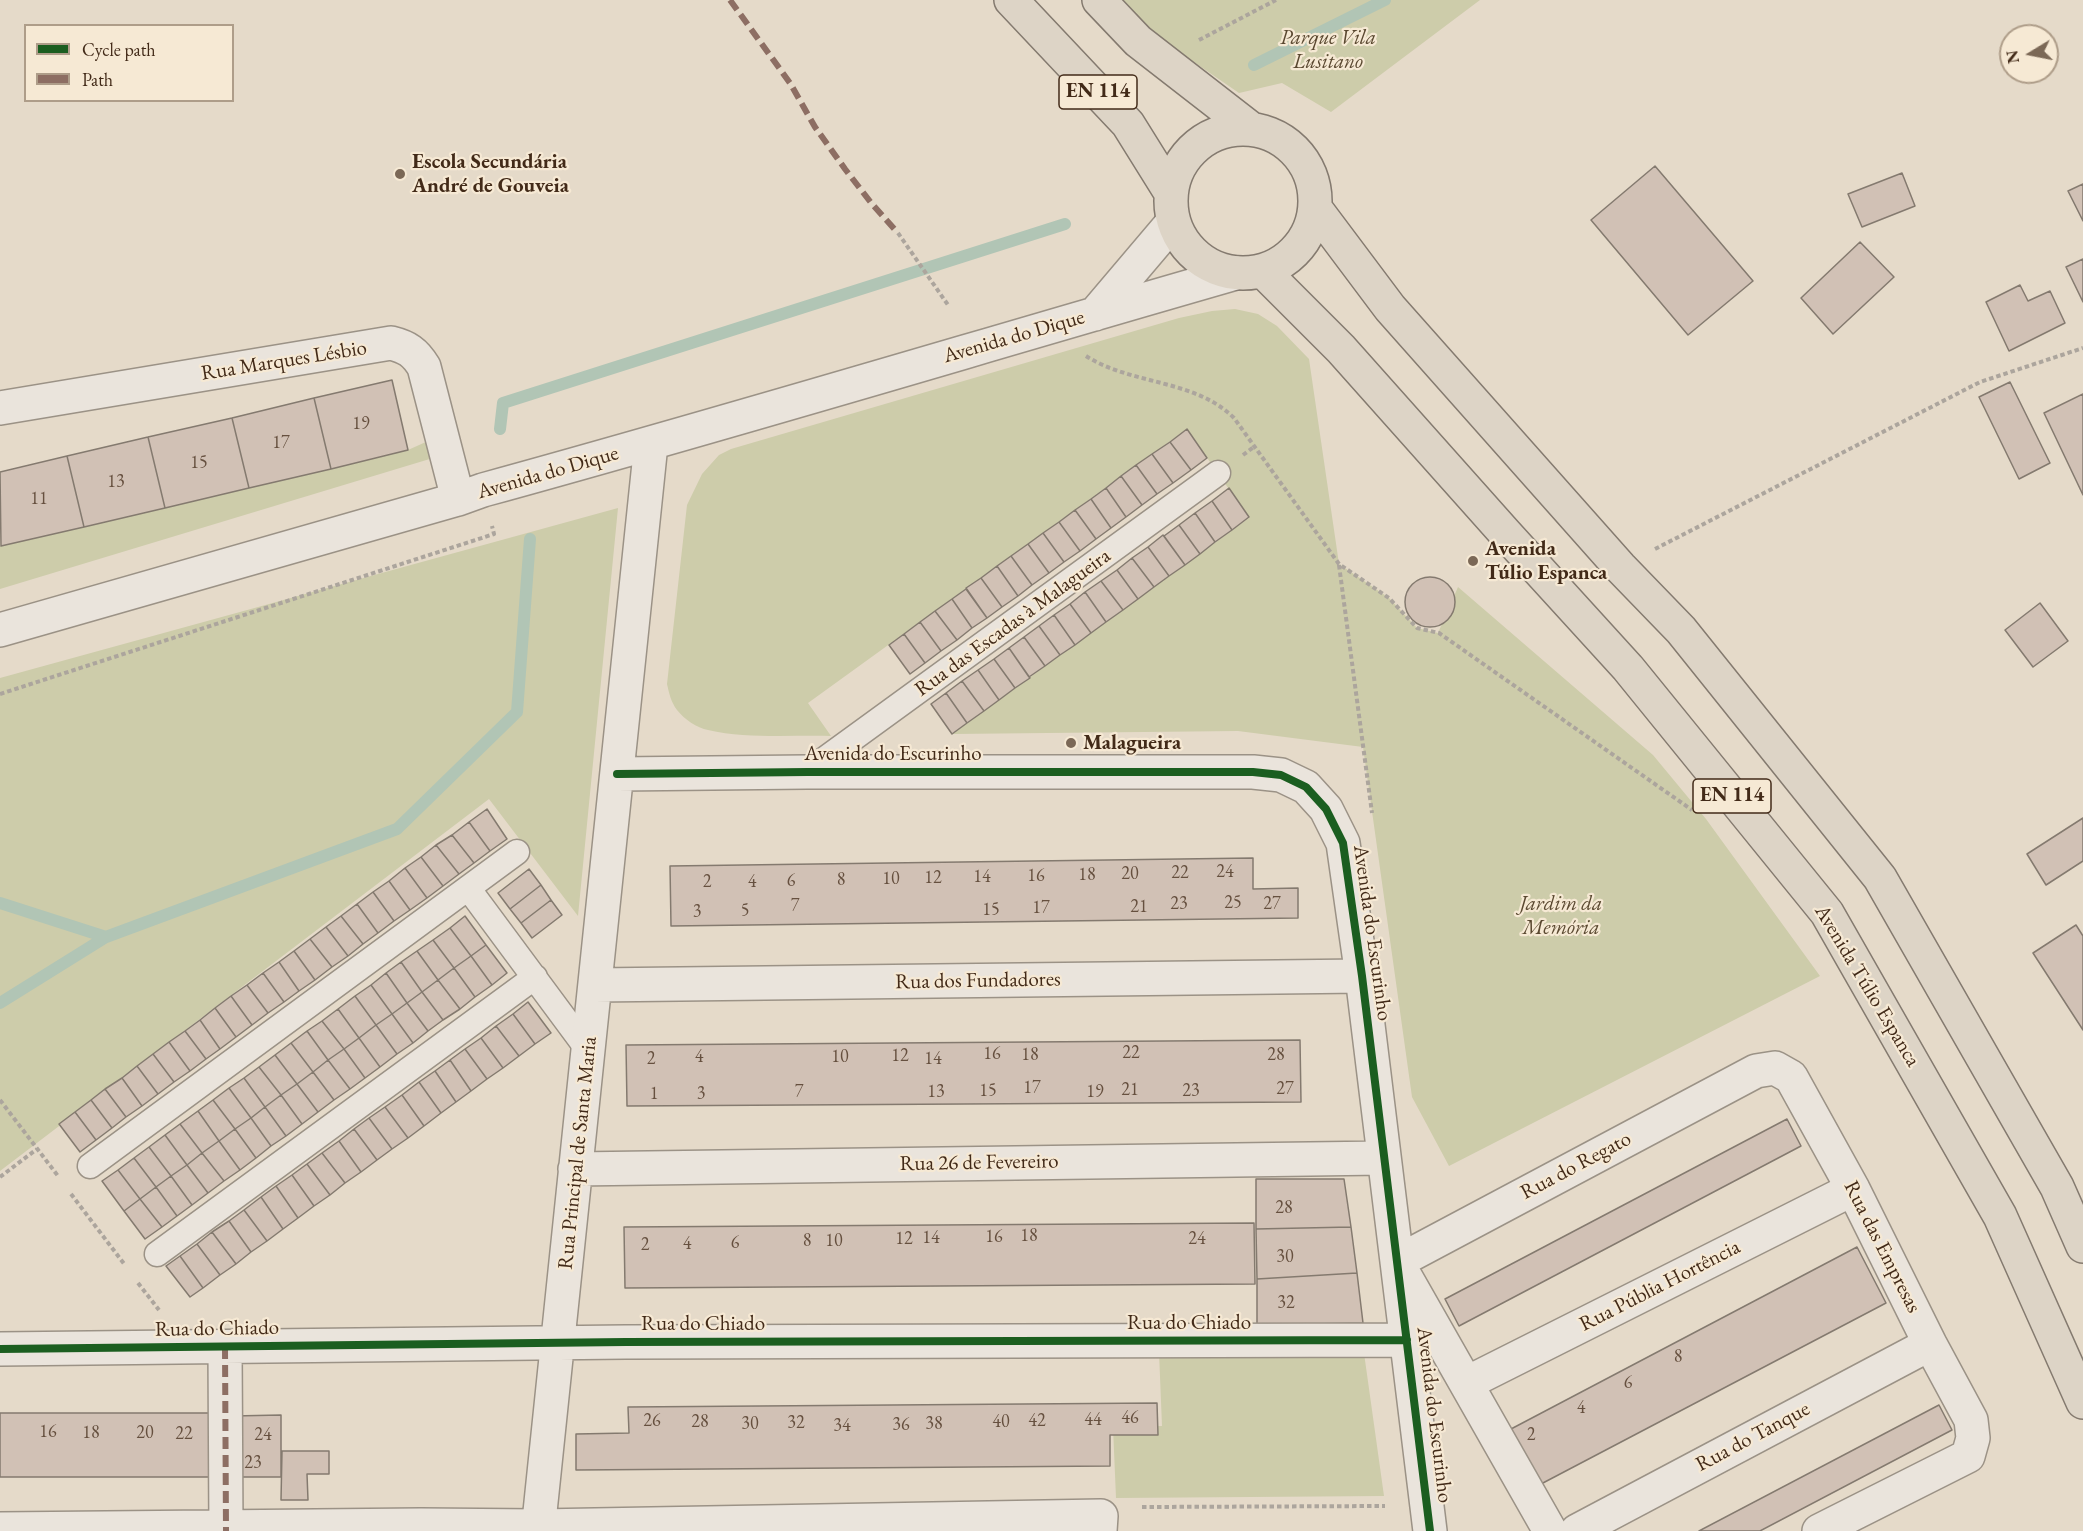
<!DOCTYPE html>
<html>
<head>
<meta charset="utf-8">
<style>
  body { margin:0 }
  #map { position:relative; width:2083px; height:1531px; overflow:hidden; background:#e5dac9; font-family:"EB Garamond",serif }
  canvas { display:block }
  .legend { position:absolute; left:24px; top:24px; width:210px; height:78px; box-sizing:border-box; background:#f6e9d4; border:2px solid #ae9d89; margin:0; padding:8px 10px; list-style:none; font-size:18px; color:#422a18 }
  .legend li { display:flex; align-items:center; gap:12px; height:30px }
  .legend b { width:30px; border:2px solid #ae9d89 }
  .north { position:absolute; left:1999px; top:24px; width:60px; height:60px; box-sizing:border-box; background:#f6e9d4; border:2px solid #ae9d89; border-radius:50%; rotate:260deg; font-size:16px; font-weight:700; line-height:24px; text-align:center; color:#422a18 }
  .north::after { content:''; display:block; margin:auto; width:21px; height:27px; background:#7b6856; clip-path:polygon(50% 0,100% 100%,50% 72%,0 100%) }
</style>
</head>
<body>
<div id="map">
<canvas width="2083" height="1531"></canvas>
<ul class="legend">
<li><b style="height:8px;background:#1b5e20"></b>Cycle path</li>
<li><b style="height:8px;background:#8d6e63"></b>Path</li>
</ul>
<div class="north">N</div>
</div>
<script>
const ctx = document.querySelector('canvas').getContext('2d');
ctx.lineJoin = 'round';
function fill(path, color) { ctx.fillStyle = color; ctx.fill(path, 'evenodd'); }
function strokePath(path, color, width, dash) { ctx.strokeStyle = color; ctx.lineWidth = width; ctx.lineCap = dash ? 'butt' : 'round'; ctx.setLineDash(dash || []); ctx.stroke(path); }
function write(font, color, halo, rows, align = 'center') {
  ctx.font = font + ' "EB Garamond",serif'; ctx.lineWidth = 4.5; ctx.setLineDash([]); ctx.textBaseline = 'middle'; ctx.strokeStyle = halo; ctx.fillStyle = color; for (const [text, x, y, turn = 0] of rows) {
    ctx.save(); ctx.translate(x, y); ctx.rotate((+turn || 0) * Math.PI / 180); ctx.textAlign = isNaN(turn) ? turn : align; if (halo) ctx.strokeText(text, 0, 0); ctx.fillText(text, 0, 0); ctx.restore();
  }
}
fill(new Path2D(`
  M1119 0H1480L1331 112 1282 83 1239 93 1140 25Z
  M1235 309 1258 314 1277 326 1309 359 1339 564 1389 598 1417 628 1438 633 1458 587 1653 755 1706 819 1820 976 1449 1166 1412 1097 1363 747 1238 731 952 734 1249 518 1187 429 808 703 831 736C791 735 747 739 708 730 697 728 684 719 677 710 671 702 669 693 667 684L687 505 702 474 719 455 731 449 1179 318 1212 311Z
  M428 441 433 458 0 589V546L408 450Z
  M618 508 578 916 489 799 0 1171V678Z
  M1159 1352 1364 1353 1384 1496 1116 1498 1113 1427 1162 1426Z`), '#cdccaa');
strokePath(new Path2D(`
  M1254 65 1385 0
  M500 429 503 403 1065 224
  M0 903 106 937
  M0 1003 106 937 397 829 517 712 530 539`), '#b1c5b5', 12);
const building = new Path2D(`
  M1655 166 1753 281 1688 335 1591 220Z
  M1902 173 1915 206 1862 227 1848 194Z
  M2083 184V221L2068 191Z
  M1860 242 1894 277 1833 334 1801 298Z
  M2083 259V302L2066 267Z
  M2020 285 2028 301 2050 291 2065 323 2009 351 1986 302Z
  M392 380 408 450 331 469 314 398Z
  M2010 382 2050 463 2019 479 1979 397Z
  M2083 394V495L2044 413Z
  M314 398 331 469 249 488 232 418Z
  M232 418 249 488 165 508 148 437Z
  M1187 429 1207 458 1191 470 1170 442Z
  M148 437 165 508 84 527 67 456Z
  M1170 442 1191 470 1173 483 1152 454Z
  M1152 454 1173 483 1157 494 1136 465Z
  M67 456 84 527 1 546 0 472Z
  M1136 465 1157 494 1142 505 1121 476Z
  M1121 476 1142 505 1126 517 1106 488Z
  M1106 488 1126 517 1111 528 1091 499Z
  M1229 488 1249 517 1232 530 1212 501Z
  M1091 499 1111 528 1096 539 1075 510Z
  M1212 501 1232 530 1215 542 1195 513Z
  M1075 510 1096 539 1080 551 1059 522Z
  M1195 513 1215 542 1200 554 1179 525Z
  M1059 522 1080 551 1064 562 1043 533Z
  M1179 525 1200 554 1185 565 1164 536Z
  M1043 533 1064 562 1049 573 1028 544Z
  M1163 535 1185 565 1169 576 1148 547Z
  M1028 544 1049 573 1032 585 1011 556Z
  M1148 547 1169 576 1154 587 1132 558Z
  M1011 556 1032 585 1018 596 997 566Z
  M1132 558 1154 587 1138 599 1117 570Z
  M997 566 1018 596 1002 607 981 578Z
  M1117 570 1138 599 1123 610 1101 581Z
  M1405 602a25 25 0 1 1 50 0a25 25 0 1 1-50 0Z
  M981 578 1002 607 987 618 966 588Z
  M1101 581 1123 610 1106 622 1085 592Z
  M966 589 987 618 972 628 952 599Z
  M1085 592 1106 622 1091 633 1070 604Z
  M952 599 972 628 957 640 935 611Z
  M2040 603 2068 641 2033 667 2005 630Z
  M1070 604 1091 633 1075 645 1054 615Z
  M935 611 957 640 941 651 920 622Z
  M1054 615 1075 645 1060 655 1039 626Z
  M920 622 941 651 925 663 904 634Z
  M1039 626 1060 655 1045 666 1024 637Z
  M904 634 925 663 910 674 889 645Z
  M1024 637 1045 666 1029 677 1009 648Z
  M1009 648 1030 678 1015 688 994 659Z
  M994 659 1015 688 999 700 978 670Z
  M978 670 999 700 984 711 962 681Z
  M962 681 984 711 967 723 946 693Z
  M946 693 967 723 952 734 931 704Z
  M487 809 507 839 490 851 469 822Z
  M2083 818V861L2046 885 2027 854Z
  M469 822 490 851 474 863 452 835Z
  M452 835 474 863 459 874 436 845Z
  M436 845 459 874 443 886 421 857Z
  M421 857 443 886 427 898 405 868Z
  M1253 858V889L1298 888V918L671 926 670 866Z
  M405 868 427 898 410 910 389 881Z
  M529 869 541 885 510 909 498 893Z
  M389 881 410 910 394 921 373 892Z
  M541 885 551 900 521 923 510 909Z
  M373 892 394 921 378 933 357 904Z
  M551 900 562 915 532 938 521 923Z
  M357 904 378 933 363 944 341 916Z
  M341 916 363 944 348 956 326 927Z
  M465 916 486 945 471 956 450 928Z
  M2076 925 2083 936V1030L2033 953Z
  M326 927 348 956 332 967 310 939Z
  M450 928 471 956 454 968 433 940Z
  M310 939 332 967 315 980 294 951Z
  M433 940 454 968 438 980 417 951Z
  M486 945 507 973 492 985 471 956Z
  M294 951 315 980 299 991 279 962Z
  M417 951 438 980 422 992 401 962Z
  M471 956 492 985 475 997 454 968Z
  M279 962 299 991 284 1002 263 973Z
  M401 962 422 992 407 1003 386 973Z
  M454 968 475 997 460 1009 438 980Z
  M263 973 284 1002 268 1013 247 985Z
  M386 973 407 1003 392 1014 371 985Z
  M438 980 460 1009 443 1020 422 992Z
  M247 985 268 1013 252 1025 231 996Z
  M371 985 392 1014 376 1025 355 996Z
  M422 992 443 1020 428 1031 407 1003Z
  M231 996 252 1025 236 1037 215 1008Z
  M355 996 376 1025 359 1038 338 1009Z
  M528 1002 551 1033 535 1044 513 1014Z
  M407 1003 428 1031 413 1043 392 1014Z
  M215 1008 236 1037 220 1049 200 1020Z
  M338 1009 359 1038 344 1049 322 1021Z
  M392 1014 413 1043 397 1054 376 1025Z
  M513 1014 535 1044 519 1056 496 1026Z
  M200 1020 220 1049 206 1059 185 1031Z
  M322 1021 344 1049 328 1060 307 1031Z
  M376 1025 397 1054 380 1067 359 1038Z
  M496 1026 519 1056 503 1068 481 1038Z
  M185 1031 206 1059 190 1071 169 1042Z
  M307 1031 328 1060 313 1072 291 1043Z
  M359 1038 380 1067 365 1078 344 1049Z
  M481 1038 503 1068 487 1079 465 1049Z
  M1300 1040 1301 1102 627 1106 626 1045Z
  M169 1042 190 1071 174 1082 153 1054Z
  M291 1043 313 1072 297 1084 275 1055Z
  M344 1049 365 1078 350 1089 328 1060Z
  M465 1049 487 1079 471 1091 450 1060Z
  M153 1054 174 1082 158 1094 137 1066Z
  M275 1055 297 1084 281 1095 259 1067Z
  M328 1060 350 1089 334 1100 313 1072Z
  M450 1060 471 1091 456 1102 435 1071Z
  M137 1066 158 1094 142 1106 122 1078Z
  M259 1067 281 1095 265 1107 244 1078Z
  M435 1071 456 1102 441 1113 419 1082Z
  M313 1072 334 1100 318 1112 297 1084Z
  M122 1078 142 1106 126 1117 105 1089Z
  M244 1078 265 1107 251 1118 229 1088Z
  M419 1082 441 1113 424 1126 402 1095Z
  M297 1084 318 1112 302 1124 281 1095Z
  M229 1088 251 1118 235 1129 213 1100Z
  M105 1089 126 1117 112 1128 91 1100Z
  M281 1095 302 1124 286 1136 265 1107Z
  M402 1095 424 1126 408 1138 385 1107Z
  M91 1100 112 1128 96 1140 75 1112Z
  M213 1100 235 1129 219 1141 198 1111Z
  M265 1107 286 1136 271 1146 251 1118Z
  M385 1107 408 1138 392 1149 369 1118Z
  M198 1111 219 1141 202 1153 180 1124Z
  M75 1112 96 1140 80 1152 59 1124Z
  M251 1118 271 1146 256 1158 235 1129Z
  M369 1118 392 1149 377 1160 354 1129Z
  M1787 1119 1801 1146 1459 1326 1445 1299Z
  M180 1124 202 1153 187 1165 165 1135Z
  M235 1129 256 1158 240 1170 219 1141Z
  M354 1129 377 1160 361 1172 339 1141Z
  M165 1135 187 1165 171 1176 149 1147Z
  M219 1141 240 1170 224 1181 202 1153Z
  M339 1141 361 1172 345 1183 322 1153Z
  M149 1147 171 1176 156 1187 134 1158Z
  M202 1153 224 1181 208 1193 187 1165Z
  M322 1153 345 1183 330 1195 307 1164Z
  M134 1158 156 1187 140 1199 118 1170Z
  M307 1164 330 1195 314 1206 292 1175Z
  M187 1165 208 1193 192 1205 171 1176Z
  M118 1170 140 1199 124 1211 102 1181Z
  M292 1175 314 1206 298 1218 276 1186Z
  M171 1176 192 1205 177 1216 156 1187Z
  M1256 1179H1344L1351 1227 1256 1229Z
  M276 1186 298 1218 283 1229 261 1197Z
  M156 1187 177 1216 162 1227 140 1199Z
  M261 1197 283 1229 267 1241 244 1210Z
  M140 1199 162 1227 145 1239 124 1211Z
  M244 1210 267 1241 251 1252 229 1221Z
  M229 1221 251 1252 236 1264 212 1232Z
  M1254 1223 1255 1284 625 1288 624 1227Z
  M1351 1227 1357 1273 1257 1279 1256 1229Z
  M212 1232 236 1264 220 1275 197 1244Z
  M197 1244 220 1275 203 1288 180 1256Z
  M1857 1247 1886 1303 1541 1484 1511 1429Z
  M180 1256 203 1288 190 1297 166 1266Z
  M1357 1273 1363 1323 1257 1325V1279Z
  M1157 1403 1158 1435H1110V1466L576 1470V1434L629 1433 628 1407Z
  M1939 1405 1952 1430 1760 1531H1699Z
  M0 1413H213V1477H0Z
  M281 1415V1477H234L233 1416Z
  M282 1451H329V1474H307L308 1500H281Z`);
fill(building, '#d1c1b5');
strokePath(building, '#847a6f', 1.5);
const lane = new Path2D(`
  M807 772 1218 473
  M468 888 588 1050
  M90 1166 517 852
  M157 1254 535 977`);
const street = new Path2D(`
  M1095 314 1173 222
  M0 408 391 343C407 347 415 352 424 367L458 499
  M0 630 458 499 483 490C735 421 985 345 1236 273
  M617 774 807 772H1253L1281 775 1306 787 1326 809 1343 843 1362 976 1430 1531
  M595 985 1362 976
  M575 1169 1383 1158
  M225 1347 226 1531
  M0 1349 626 1342 1407 1340
  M1467 1383 1853 1189
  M0 1529 421 1525 539 1526 1101 1516 1100 1531
  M538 1531 651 444
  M1550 1531 1397 1262 1756 1071 1775 1068 1791 1077 1853 1189 1930 1344 1971 1420 1973 1438 1968 1456 1819 1531
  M1577 1531 1930 1344`);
const primary = new Path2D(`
  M1011 0 1128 124 1171 193
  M1099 0 1138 41 1250 128
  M1171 201a72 72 0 1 1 144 0a72 72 0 1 1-144 0Z
  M1315 208 1390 308 1620 567 1681 630 1880 878 2057 1187 2083 1246
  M1263 271 1341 349 1505 533 1628 668 1827 913 2000 1216 2083 1402`);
strokePath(lane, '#9b9286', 27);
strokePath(street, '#9b9286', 36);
strokePath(primary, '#847a6f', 36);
strokePath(new Path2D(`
  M1199 40 1276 0
  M898 233 948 305
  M1086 356C1131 385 1195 379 1234 418L1339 564 1389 598 1417 628 1439 633 1692 810
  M1243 455 1255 446
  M1655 549 1980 382 2083 348
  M1339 565 1372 813
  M0 694 494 534 492 526
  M0 1100 58 1176
  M0 1177 37 1149
  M71 1194 125 1265
  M138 1283 159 1310
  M1142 1507 1385 1506`), '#aca59d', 4, [4.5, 3]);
strokePath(lane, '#eae4dc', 24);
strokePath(street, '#eae4dc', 33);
strokePath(primary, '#ddd4c6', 33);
strokePath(new Path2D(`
  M730 0 790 83 815 127 845 169 872 204 898 233
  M225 1347 226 1531`), '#8d6e63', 6, [12, 6]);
strokePath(new Path2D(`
  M617 774 807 772H1253L1281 775 1306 787 1326 809 1343 843 1362 976 1430 1531
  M0 1349 626 1342 1407 1340`), '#1b5e20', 8);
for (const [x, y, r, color] of [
  [400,174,6,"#7b6856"],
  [1473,561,6,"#7b6856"],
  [1071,743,6,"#7b6856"]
]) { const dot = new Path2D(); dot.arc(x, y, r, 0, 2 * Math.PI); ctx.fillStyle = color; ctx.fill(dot); strokePath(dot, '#f6e9d4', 2); }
write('18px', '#66503f', null, [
  ["19",361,424],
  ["17",281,443],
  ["15",199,463],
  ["13",116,482],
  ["11",39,499],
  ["24",1225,872],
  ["22",1180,873],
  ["20",1130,874],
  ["18",1087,875],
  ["16",1036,876],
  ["14",982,877],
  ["12",933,878],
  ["10",891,879],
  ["8",841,880],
  ["6",791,881],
  ["2",707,882],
  ["4",752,882],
  ["25",1233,903],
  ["23",1179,904],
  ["27",1272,904],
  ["7",795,906],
  ["21",1139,907],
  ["17",1041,908],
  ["15",991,910],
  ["5",745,911],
  ["3",697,912],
  ["22",1131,1053],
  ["16",992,1054],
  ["18",1030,1055],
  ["28",1276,1055],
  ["12",900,1056],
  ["4",699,1057],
  ["10",840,1057],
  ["2",651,1059],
  ["14",933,1059],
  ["17",1032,1088],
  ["27",1285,1089],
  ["21",1130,1090],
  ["15",988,1091],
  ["23",1191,1091],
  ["7",799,1092],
  ["13",936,1092],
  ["19",1095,1092],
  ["1",654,1094],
  ["3",701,1094],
  ["28",1284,1208],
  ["18",1029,1236],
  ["16",994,1237],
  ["14",931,1238],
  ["12",904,1239],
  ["24",1197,1239],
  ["8",807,1241],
  ["10",834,1241],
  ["6",735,1243],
  ["4",687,1244],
  ["2",645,1245],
  ["30",1285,1257],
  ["32",1286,1303],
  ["8",1678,1357],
  ["6",1628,1383],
  ["4",1581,1408],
  ["46",1130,1418],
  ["44",1093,1420],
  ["26",652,1421],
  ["42",1037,1421],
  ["28",700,1422],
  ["40",1001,1422],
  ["32",796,1423],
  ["30",750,1424],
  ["38",934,1424],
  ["36",901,1425],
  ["34",842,1426],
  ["16",48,1432],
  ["18",91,1433],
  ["20",145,1433],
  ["22",184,1434],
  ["24",263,1435],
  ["2",1531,1435],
  ["23",253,1463]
]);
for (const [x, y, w] of [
  [1098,92,78],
  [1732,796,78]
]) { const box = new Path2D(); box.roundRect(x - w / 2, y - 17, w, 34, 4.5); ctx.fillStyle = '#f6e9d4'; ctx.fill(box); strokePath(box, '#422a18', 1.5); }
write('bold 20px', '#422a18', null, [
  ["EN 114",1098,92],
  ["EN 114",1732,796]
]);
write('italic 21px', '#5a4830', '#f6e9d4', [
  ["Parque Vila",1328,38],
  ["Lusitano",1328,62],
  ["Jardim da",1561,904],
  ["Memória",1561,928]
]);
write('bold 21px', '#422a18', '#f6e9d4', [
  ["Escola Secundária",412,162],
  ["André de Gouveia",412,186],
  ["Avenida",1485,549],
  ["Túlio Espanca",1485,573],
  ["Malagueira",1083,743]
], 'left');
write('21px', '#422a18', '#f6e9d4', [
  ["Avenida do Dique",1014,337,-16],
  ["Rua Marques Lésbio",284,361,-9],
  ["Avenida do Dique",548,473,-16],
  ["Rua das Escadas à Malagueira",1013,623,-36],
  ["Avenida do Escurinho",893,754],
  ["Avenida do Escurinho",1372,933,82],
  ["Rua dos Fundadores",978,981,-1],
  ["Avenida Túlio Espanca",1867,986,59],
  ["Rua Principal de Santa Maria",578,1153,-84],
  ["Rua 26 de Fevereiro",979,1163,-1],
  ["Rua do Regato",1576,1166,-28],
  ["Rua das Empresas",1882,1247,63],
  ["Rua Públia Hortência",1660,1286,-27],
  ["Rua do Chiado",1189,1323],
  ["Rua do Chiado",703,1324],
  ["Rua do Chiado",217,1329,-1],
  ["Avenida do Escurinho",1434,1415,83],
  ["Rua do Tanque",1753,1437,-28]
]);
</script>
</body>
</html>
